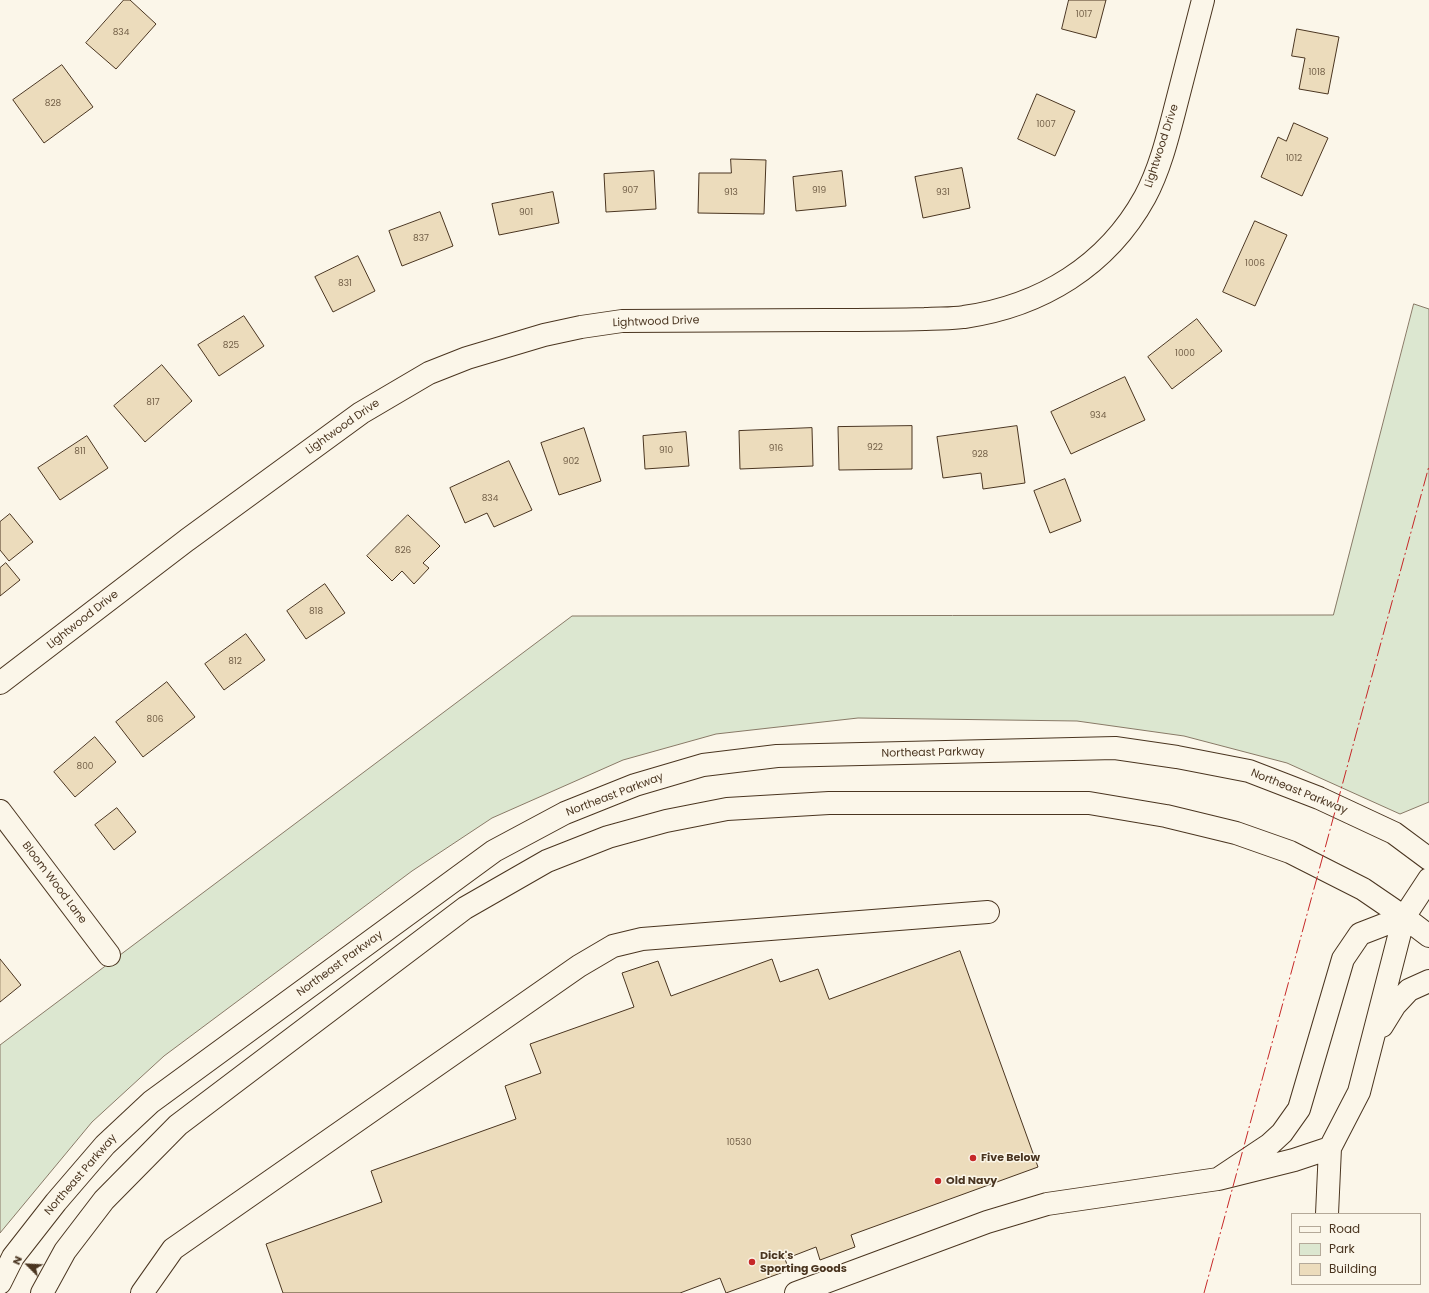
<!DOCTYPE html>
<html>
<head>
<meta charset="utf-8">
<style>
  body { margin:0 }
  #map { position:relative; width:1429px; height:1293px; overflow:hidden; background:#fbf6e9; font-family:Poppins,sans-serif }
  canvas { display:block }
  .legend { position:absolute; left:1291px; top:1213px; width:130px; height:72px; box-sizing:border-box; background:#fbf6e9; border:1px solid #b4a999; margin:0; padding:5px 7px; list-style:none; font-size:12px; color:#4a3520 }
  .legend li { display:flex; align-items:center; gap:8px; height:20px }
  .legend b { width:20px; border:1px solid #b4a999 }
  .north { position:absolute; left:8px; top:1245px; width:40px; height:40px; -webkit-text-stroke:3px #fbf6e9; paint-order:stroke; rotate:294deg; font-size:11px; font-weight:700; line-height:16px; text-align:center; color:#4a3520 }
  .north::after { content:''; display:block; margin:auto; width:14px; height:18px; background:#4a3520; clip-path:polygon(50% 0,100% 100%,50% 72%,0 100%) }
</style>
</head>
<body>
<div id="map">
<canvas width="1429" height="1293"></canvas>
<ul class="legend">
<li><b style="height:5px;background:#fbf6e9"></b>Road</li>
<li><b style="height:11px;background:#dce7d0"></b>Park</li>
<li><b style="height:11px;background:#ecdcbc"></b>Building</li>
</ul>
<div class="north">N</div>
</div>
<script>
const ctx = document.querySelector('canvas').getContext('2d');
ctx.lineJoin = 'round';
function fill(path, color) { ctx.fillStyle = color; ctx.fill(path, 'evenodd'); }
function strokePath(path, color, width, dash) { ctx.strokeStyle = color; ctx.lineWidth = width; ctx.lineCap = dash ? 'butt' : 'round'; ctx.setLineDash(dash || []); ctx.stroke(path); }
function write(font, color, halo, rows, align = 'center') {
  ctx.font = font + ' Poppins,sans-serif'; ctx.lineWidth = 3; ctx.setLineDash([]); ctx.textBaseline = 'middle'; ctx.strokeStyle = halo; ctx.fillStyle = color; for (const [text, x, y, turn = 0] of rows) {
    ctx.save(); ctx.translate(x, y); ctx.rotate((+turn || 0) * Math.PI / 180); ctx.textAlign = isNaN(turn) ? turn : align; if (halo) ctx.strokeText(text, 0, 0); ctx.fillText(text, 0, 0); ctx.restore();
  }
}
const green = new Path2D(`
  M1414 304 1429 309V802L1400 814 1287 763 1184 736 1077 721 858 718 716 734 623 760 492 818 412 871 164 1056 92 1122 0 1233V1045L572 616 1333 615Z`);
fill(green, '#dce7d0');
strokePath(green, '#887966', 1);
const building = new Path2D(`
  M124 0H130L156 24 116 69 86 43Z
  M1069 0H1106L1096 38 1062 29Z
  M1297 29 1339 37 1328 94 1299 89 1305 58 1292 56Z
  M62 65 93 107 44 143 13 100Z
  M1037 94 1075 111 1055 156 1018 139Z
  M1294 123 1328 138 1302 196 1261 177 1278 137 1286 141Z
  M731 159 766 160 764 214 698 213 699 173H731Z
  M962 168 970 208 923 218 915 177Z
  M654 171 656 209 606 212 604 174Z
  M842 171 846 206 796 211 793 177Z
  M553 192 559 223 499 235 492 204Z
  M440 212 453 246 402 266 389 231Z
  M1255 221 1287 235 1255 306 1223 292Z
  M358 256 375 291 333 312 315 277Z
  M244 316 264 346 219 376 198 345Z
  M1197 319 1222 351 1172 389 1148 357Z
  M162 365 192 401 145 442 114 406Z
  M1125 377 1145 420 1071 454 1051 412Z
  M912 426V469L839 470 838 427Z
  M1017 426 1025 483 983 489 981 473 943 478 937 437Z
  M584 428 601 481 559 495 541 443Z
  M812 428 813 466 740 469 739 431Z
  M686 432 689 466 645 469 643 436Z
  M87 436 108 468 60 500 38 468Z
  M509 461 532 510 494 527 487 513 465 523 450 488Z
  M1065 479 1081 521 1050 533 1034 491Z
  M10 514 33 542 9 561 0 550V522Z
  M408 515 440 546 423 563 429 568 414 584 402 571 392 581 367 556Z
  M6 563 20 580 0 596V568Z
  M325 584 345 613 306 639 287 611Z
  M246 634 265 660 224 690 205 664Z
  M167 682 195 717 143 757 116 722Z
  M95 737 116 762 75 797 54 772Z
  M117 808 136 832 114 850 95 825Z
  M960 951 1038 1167 851 1235 855 1247 820 1260 816 1247 785 1259 789 1270 726 1293 720 1278 680 1293H283L266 1244 382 1202 371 1171 516 1119 505 1086 541 1073 530 1044 634 1007 622 973 658 961 671 996 772 959 780 982 818 969 829 999Z
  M0 959 21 985 0 1002Z`);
fill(building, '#ecdcbc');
strokePath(building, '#4a3520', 1);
const minor = new Path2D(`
  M0 683 187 540 361 413 429 373 467 358 544 335 581 327 622 321C690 321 757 320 824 320 858 320 892 320 925 319 938 318 952 319 964 317 1041 306 1107 266 1145 197 1160 169 1168 136 1176 105 1185 70 1194 35 1203 0
  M0 811 109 955
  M1404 917 1360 934 1343 959 1299 1109 1282 1133 1269 1145 1218 1179 1294 1160 1330 1148 1359 1092 1404 917 1429 879
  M1382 1026 1395 1005 1409 990 1429 981
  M1327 1214 1330 1148
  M0 1283 13 1257 56 1202 105 1145 151 1102 494 851 565 813 635 785 703 765 777 756 1115 748 1177 757 1249 771 1319 798 1394 833 1429 859
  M42 1293 65 1251 104 1200 178 1125 465 908 547 861 608 837 666 821 727 809 829 803H1089L1166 816 1236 833 1290 852 1363 889 1404 917 1429 936
  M142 1293 173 1249 579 966 613 946 642 939 988 912
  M796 1293 987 1222 1047 1204 1218 1179`);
strokePath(minor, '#4a3520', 24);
strokePath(minor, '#fbf6e9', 22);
strokePath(new Path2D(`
  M1204 1293 1429 466`), '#c62828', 1, [14, 3, 2, 3]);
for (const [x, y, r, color] of [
  [973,1158,4,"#c62828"],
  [938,1181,4,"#c62828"],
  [752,1262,4,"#c62828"]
]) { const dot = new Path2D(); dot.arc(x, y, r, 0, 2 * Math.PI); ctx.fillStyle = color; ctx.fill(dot); strokePath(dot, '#fbf6e9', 1.5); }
write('9px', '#725f47', null, [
  ["1017",1084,15],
  ["834",121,33],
  ["1018",1317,73],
  ["828",53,104],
  ["1007",1046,125],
  ["1012",1294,159],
  ["907",630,191],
  ["919",819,191],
  ["913",731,193],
  ["931",943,193],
  ["901",526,213],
  ["837",421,239],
  ["1006",1255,264],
  ["831",345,284],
  ["825",231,346],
  ["1000",1185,354],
  ["817",153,403],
  ["934",1098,416],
  ["922",875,448],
  ["916",776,449],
  ["910",666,451],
  ["811",80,452],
  ["928",980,455],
  ["902",571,462],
  ["834",490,499],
  ["826",403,551],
  ["818",316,612],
  ["812",235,662],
  ["806",155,720],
  ["800",85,767],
  ["10530",739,1143]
]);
write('11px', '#4a3520', '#fbf6e9', [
  ["Lightwood Drive",1162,146,-72],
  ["Lightwood Drive",656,322,-2],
  ["Lightwood Drive",343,427,-35],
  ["Lightwood Drive",83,620,-38],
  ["Northeast Parkway",933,753,-1],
  ["Northeast Parkway",1299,792,22],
  ["Northeast Parkway",615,795,-21],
  ["Bloom Wood Lane",54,883,53],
  ["Northeast Parkway",340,964,-36],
  ["Northeast Parkway",81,1175,-49]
]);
write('bold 11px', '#4a3520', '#fbf6e9', [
  ["Five Below",981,1158],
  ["Old Navy",946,1181],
  ["Dick's",760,1256],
  ["Sporting Goods",760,1269]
], 'left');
</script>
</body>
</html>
